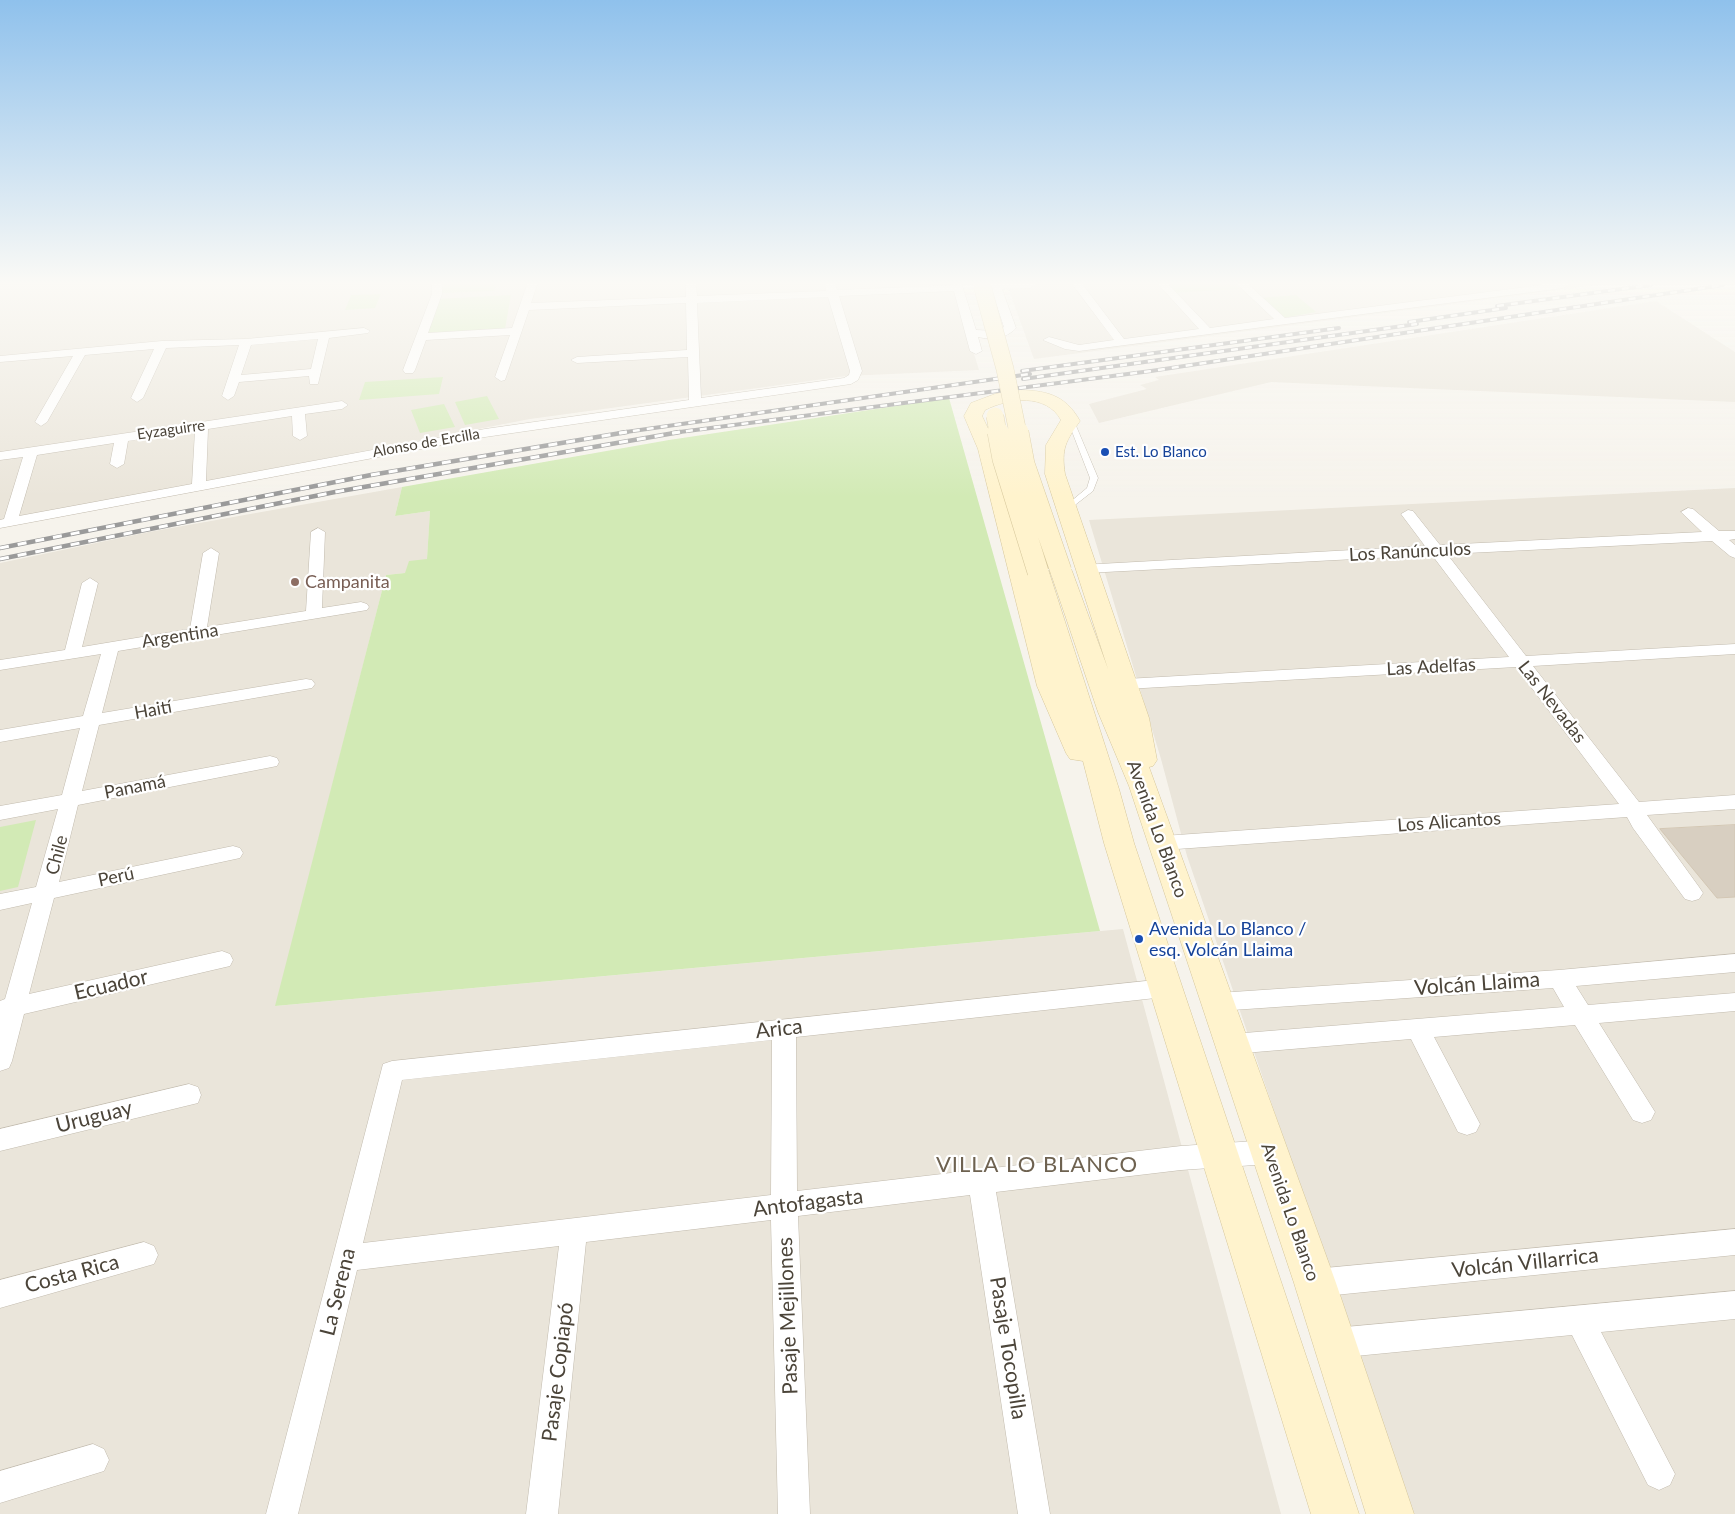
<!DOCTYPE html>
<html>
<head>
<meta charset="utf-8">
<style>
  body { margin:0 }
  canvas { display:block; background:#f6f3ec }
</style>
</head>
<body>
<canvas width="1735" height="1514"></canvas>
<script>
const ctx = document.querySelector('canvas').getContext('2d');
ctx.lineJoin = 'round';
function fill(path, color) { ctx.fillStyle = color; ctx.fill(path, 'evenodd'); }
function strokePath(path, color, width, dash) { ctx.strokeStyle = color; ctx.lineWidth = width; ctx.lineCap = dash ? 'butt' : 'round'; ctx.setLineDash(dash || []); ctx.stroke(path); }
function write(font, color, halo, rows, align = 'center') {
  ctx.font = font + ' Lato,sans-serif'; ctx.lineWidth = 4.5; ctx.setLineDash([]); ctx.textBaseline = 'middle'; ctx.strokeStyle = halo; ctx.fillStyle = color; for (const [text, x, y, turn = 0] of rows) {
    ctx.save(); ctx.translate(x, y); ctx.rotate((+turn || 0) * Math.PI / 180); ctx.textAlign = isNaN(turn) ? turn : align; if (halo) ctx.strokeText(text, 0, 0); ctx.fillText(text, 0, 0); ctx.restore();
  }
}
fill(new Path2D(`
  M0 285H953L979 370 846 376 530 419 0 521Z
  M1007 285H1598L1034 359Z
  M1656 301 1735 352V402L1271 382 1099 423 1089 404 1147 389 1140 385 1159 380 1155 377Z
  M402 487 395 516 430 511 427 559 405 573 386 575 276 1006 1123 929 1281 1514H0V563L149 532Z
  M1735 488V1514H1412L1187 856 1161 759 1089 520Z`), '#eae5da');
fill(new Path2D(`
  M444 285H496L494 291 440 293Z
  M1163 285H1235L1240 289 1170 293Z
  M381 294 375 308 345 310 351 295Z
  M511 295 505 329 426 334 437 299Z
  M1296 295 1316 312 1283 318 1260 298Z
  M443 377 439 394 359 400 365 382Z
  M487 396 499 419 465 425 455 402Z
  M949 398 1100 931 275 1006 386 575 405 573 409 561 427 559 430 511 395 516 402 487 669 440Z
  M444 404 455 427 420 433 411 410Z
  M36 820 18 887 0 891V827Z`), '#d2eab5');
const building = new Path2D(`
  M1735 825V897L1717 898 1660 829Z`);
fill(building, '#d8cfc1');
strokePath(building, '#d3c7b4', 1);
const service = new Path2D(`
  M1071 419 1074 421 1098 478 1093 491 1066 512 1062 510 1063 508 1087 488 1090 478 1068 421Z`);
const minor = new Path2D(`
  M432 285H442V294L428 333 512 328 527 285H537L531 303 686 297V285H696L697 296 826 291 825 285H835L837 290 962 285 976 330 996 331 1004 327 990 285H1035L1030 288 1002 289 1016 328C1006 339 991 340 978 337L982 351 976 354 970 351 954 291 839 296 862 371 858 380 851 384 485 437 0 528V520L4 519 23 457 0 460V452L342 401 348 405 342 409 305 414 307 436 300 440 293 436 292 416 208 429 206 481 485 429 689 400 688 357 577 363 571 360 577 357 687 350 686 303 529 310 505 380 501 381 495 377 510 335 426 340 415 370 413 373H405L403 370 432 294ZM828 297 850 371 849 375 844 378 701 398 697 303ZM195 431 192 484 19 516 37 455 114 443 110 464 117 468 124 464 128 441Z
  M1073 285H1083L1124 339 1199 329 1159 285H1169L1210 328 1274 319 1238 285H1249L1285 318 1542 285H1568L1563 288 1079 351 1065 349 1043 340 1049 337 1079 345 1114 340Z
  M364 328 370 331 368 333 329 338 318 384H310L309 376 239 382 234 396 228 400 222 396 239 345 166 348 143 398 137 402 131 398 154 349 85 355 47 422 41 426 35 422 73 356 0 362V356L162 341 246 339ZM318 339 311 369 241 375 251 345Z
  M1688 508 1693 509 1719 531H1735V539L1729 540 1735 545V558L1730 556 1712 541 1447 554 1526 656 1735 644V654L1533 666 1639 802 1735 795V809L1647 815 1699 887 1703 893 1699 899 1692 901 1685 899 1633 828 1627 817 1163 850 1156 848 1153 843 1156 838 1163 836 1619 804 1516 667 1126 689 1120 688 1117 684 1120 680 1126 679 1509 657 1432 555 1086 573 1081 571 1078 568 1081 565 1425 546 1401 514 1408 510 1413 511 1440 545 1702 532 1681 512Z
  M318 528 325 532 322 608 361 602 367 604 369 607 367 610 118 651 102 713 306 679 312 680 315 684 312 688 99 725 82 791 270 756 277 758 279 762 277 766 78 805 59 882 233 846 240 848 243 853 240 858 54 898 29 994 222 951 230 954 233 960 230 966 24 1014 12 1061 9 1068 0 1071V1001L5 999 32 903 0 910V894L36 887 58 809 0 820V806L62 795 80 728 0 742V730L83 716 101 654 0 670V660L65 650 82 583 90 578 98 583 82 647 190 629 203 553 211 548 219 553 207 627 306 611 311 532Z
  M1735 954V972L1576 986 1588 1005 1735 993V1011L1599 1023 1655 1112 1651 1120 1642 1123 1633 1120 1575 1025 1434 1037 1480 1124 1476 1132 1467 1135 1458 1132 1411 1039 1232 1054 1224 1051 1220 1044 1224 1037 1232 1034 1564 1007 1553 988 1218 1011 1210 1009 1206 1002 1210 995 1218 993 1559 970Z
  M1165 979 1173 982 1176 988 1173 994 1165 997 796 1037 797 1191 1181 1146 1270 1140 1279 1144 1283 1152 1279 1160 1270 1164 1181 1170 996 1192 1050 1514H1018L970 1195 798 1216 810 1514H778L771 1220 586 1242 558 1514H526L559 1246 357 1270 298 1514H266L383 1064 392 1061ZM772 1040 771 1195 363 1243 402 1080Z
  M189 1084 198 1087 201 1095 198 1103 0 1151V1129Z
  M1735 1229V1255L1315 1297 1305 1293 1301 1283 1305 1273 1315 1269Z
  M144 1242 154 1246 158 1255 154 1264 0 1308V1280Z
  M1735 1291V1319L1601 1332 1675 1474 1670 1485 1659 1490 1648 1485 1572 1335 1335 1358 1325 1353 1320 1343 1325 1333 1335 1328Z
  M93 1444 104 1449 109 1460 104 1471 0 1503V1471Z`);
const secondary = new Path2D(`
  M1015 390C1045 390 1065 394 1080 421 1066 441 1061 448 1065 474L1149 718 1157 760 1153 766 1149 767 1336 1283 1414 1514H1366L1294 1283 1129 786 1098 712 1050 571 1053 566 1061 564 1069 566 1072 571 1108 669 1045 474 1046 445 1061 420C1046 393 1009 398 985 410L982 416 998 449 1030 567 1038 565 1046 567 1049 572 1119 789 1134 843 1359 1514H1311L1104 843 1083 761 1070 759 1066 753 1037 686 978 449 964 416 971 403 995 394Z`);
strokePath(service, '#c2bbae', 1);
strokePath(minor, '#c2bbae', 1);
strokePath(secondary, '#d6c79b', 1);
fill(service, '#fff');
fill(minor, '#fff');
fill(secondary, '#fff3cd');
const railFar1 = new Path2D(`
  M1497 306 1651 285
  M1409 322 1506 308
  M1022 371 1339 328
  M1023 379 1417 324
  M619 433 1030 374
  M672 433 1151 371 1723 285`);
const rail = new Path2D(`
  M0 548 371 475 627 432
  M0 559 335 492 680 432`);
strokePath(railFar1, '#9a9a9a', 4);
strokePath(rail, '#9a9a9a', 4.5);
strokePath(railFar1, '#fff', 2.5, [7]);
strokePath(rail, '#fff', 3, [9]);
const secondaryBridgeFar1 = new Path2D(`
  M982 285 1005 369 1018 433
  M995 416 998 433`);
const secondaryBridge = new Path2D(`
  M998 432 1003 459 1038 572
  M1018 432 1024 464 1061 571`);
strokePath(secondaryBridgeFar1, '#d6c79b', 18, []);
strokePath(secondaryBridge, '#d6c79b', 22, []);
strokePath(secondaryBridgeFar1, '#fff3cd', 17);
strokePath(secondaryBridge, '#fff3cd', 21);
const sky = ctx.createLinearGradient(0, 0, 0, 497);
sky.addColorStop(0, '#8fc1ec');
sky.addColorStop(0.57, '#fbfaf6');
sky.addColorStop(1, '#fbfaf600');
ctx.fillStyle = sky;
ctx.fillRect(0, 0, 1735, 497);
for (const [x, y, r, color] of [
  [1105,452,5,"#1a4fb4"],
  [295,582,5,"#8d6e63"],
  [1139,939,5,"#1a4fb4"]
]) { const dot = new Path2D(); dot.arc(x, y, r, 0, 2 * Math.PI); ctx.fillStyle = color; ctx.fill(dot); strokePath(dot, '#fff', 2); }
write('15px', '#4b4439', '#fff', [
  ["Eyzaguirre",171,430,-8],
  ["Alonso de Ercilla",426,443,-10]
]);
write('15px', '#164399', '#fff', [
  ["Est. Lo Blanco",1115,452]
], 'left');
write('18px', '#4b4439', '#fff', [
  ["Los Ranúnculos",1410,552,-3],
  ["Argentina",180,636,-9],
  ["Las Adelfas",1431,667,-3],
  ["Las Nevadas",1552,702,52],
  ["Haití",153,710,-10],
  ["Panamá",135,787,-11],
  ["Los Alicantos",1449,822,-4],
  ["Avenida Lo Blanco",1157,829,70],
  ["Chile",57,855,-75],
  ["Perú",116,877,-12],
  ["Avenida Lo Blanco",1290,1212,71]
]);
write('18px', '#785e54', '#fff', [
  ["Campanita",305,582]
], 'left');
write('18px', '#164399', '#fff', [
  ["Avenida Lo Blanco /",1149,929],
  ["esq. Volcán Llaima",1149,950]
], 'left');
write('21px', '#4b4439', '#fff', [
  ["Volcán Llaima",1477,984,-4],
  ["Ecuador",111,985,-13],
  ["Arica",779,1029,-6],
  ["Uruguay",94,1117,-14],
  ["Antofagasta",808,1203,-7],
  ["Volcán Villarrica",1525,1263,-6],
  ["Costa Rica",72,1274,-15],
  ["La Serena",338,1292,-76],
  ["Pasaje Mejillones",788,1316,-92],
  ["Pasaje Tocopilla",1008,1348,81],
  ["Pasaje Copiapó",558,1372,-83]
]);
ctx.letterSpacing = '1px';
write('22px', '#6e6250', '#fff', [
  ["VILLA LO BLANCO",1037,1165]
]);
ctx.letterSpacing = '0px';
</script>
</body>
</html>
